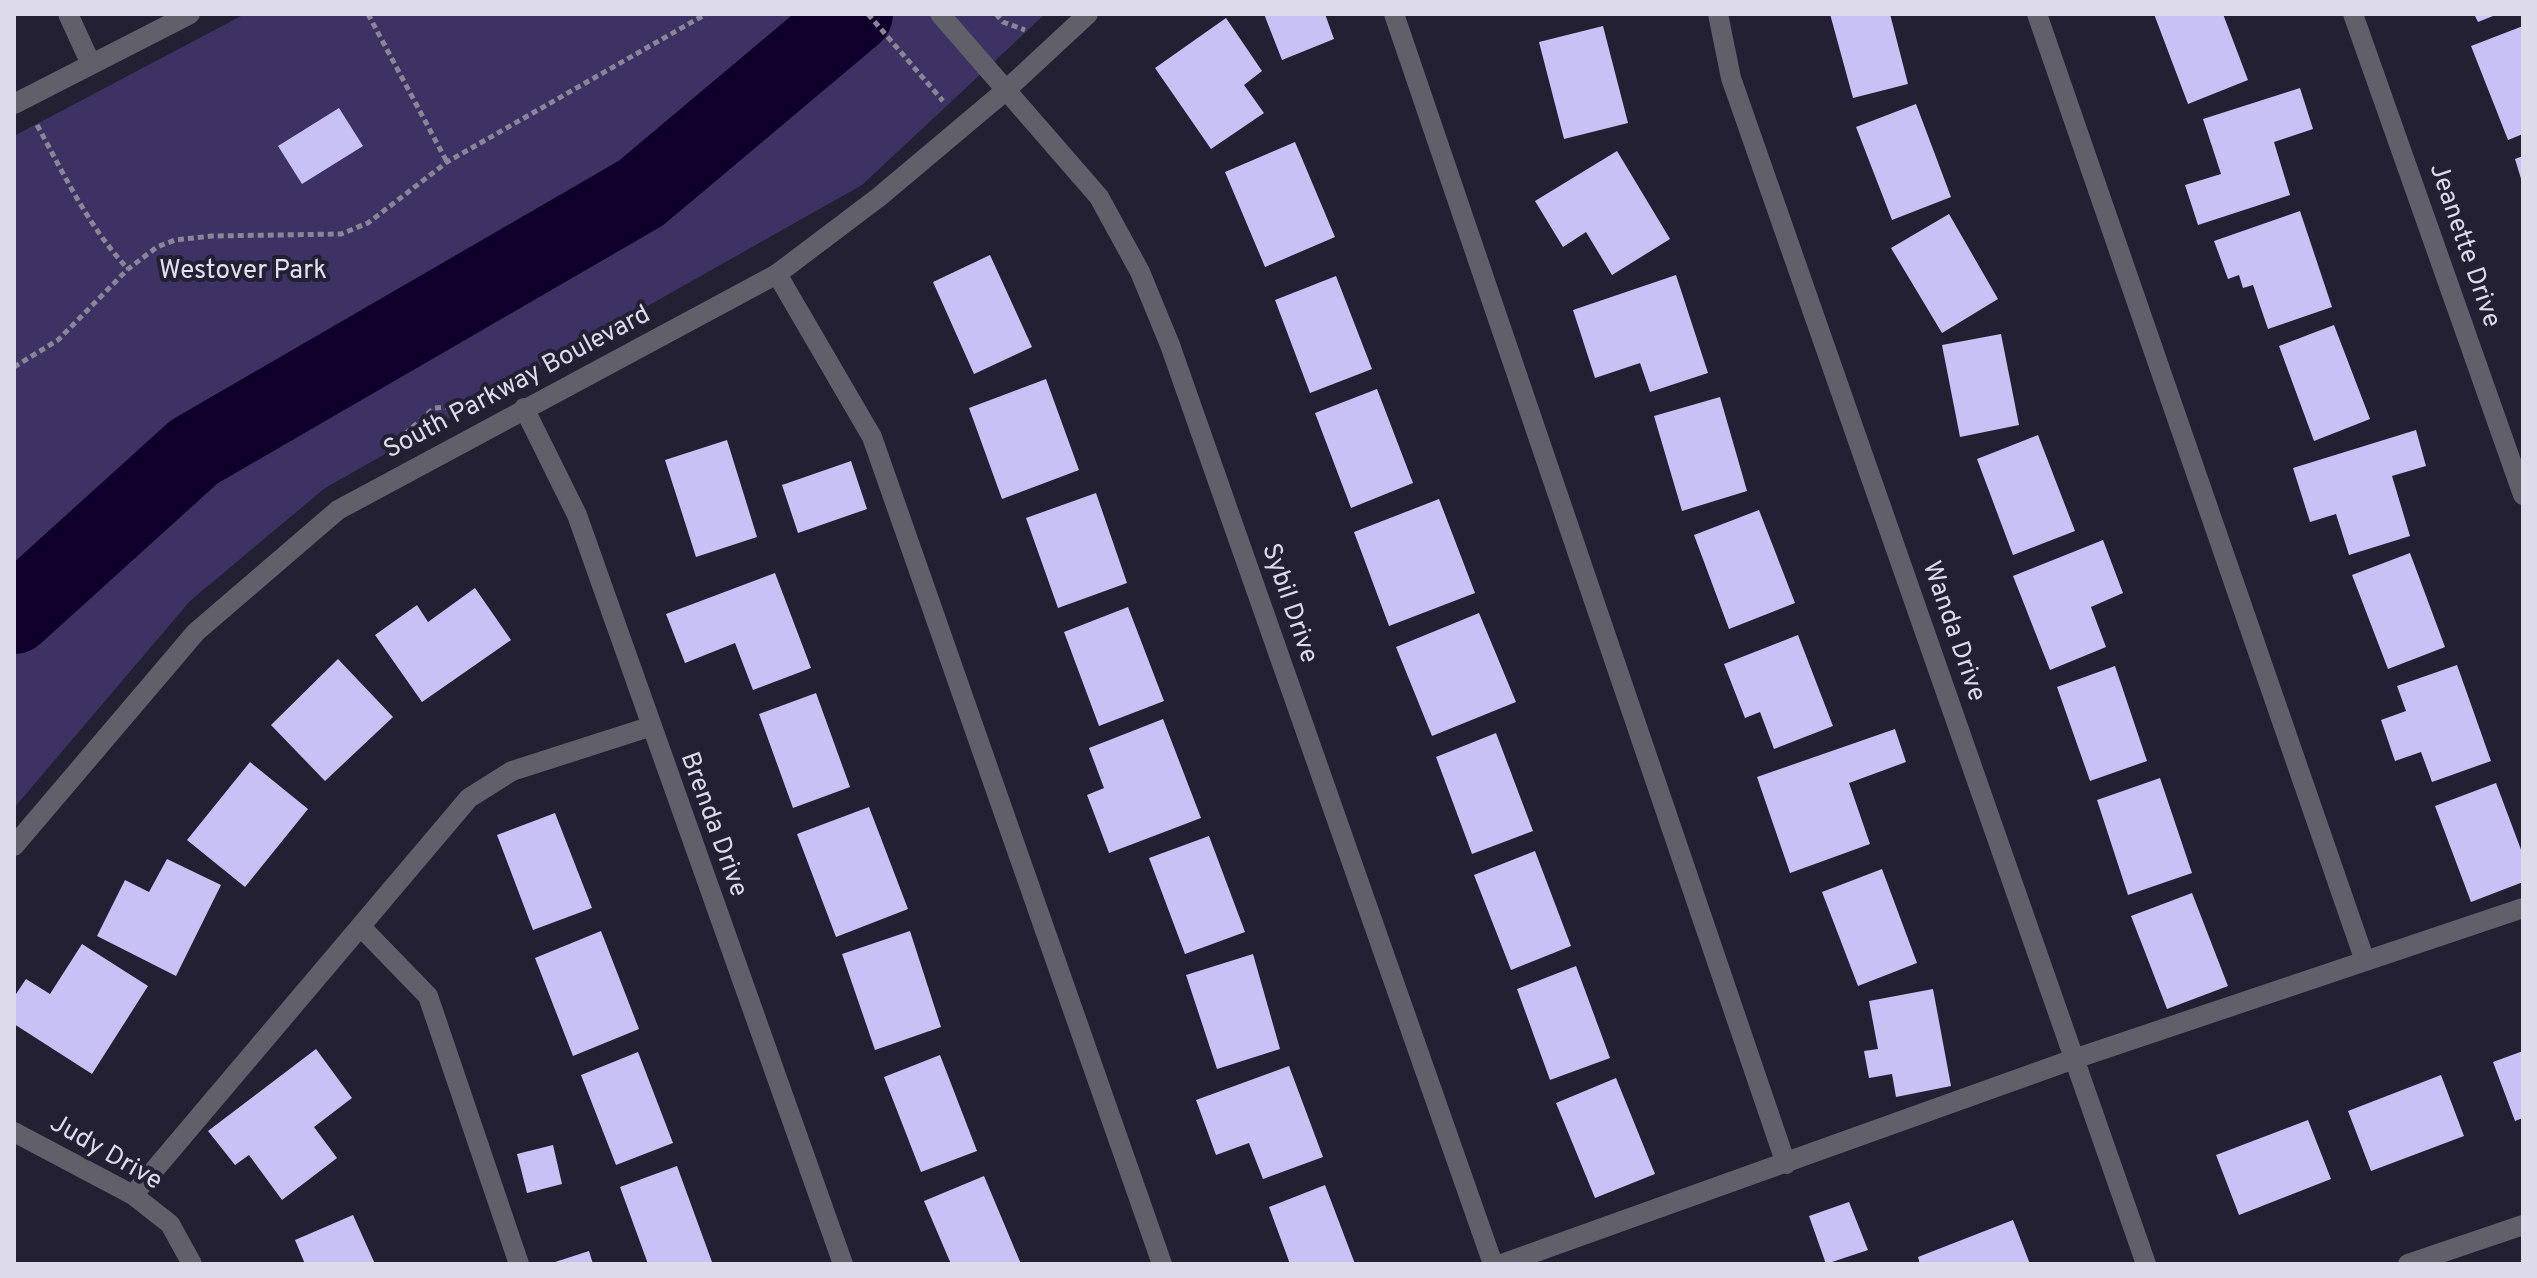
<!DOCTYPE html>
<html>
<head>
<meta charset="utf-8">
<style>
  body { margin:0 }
  #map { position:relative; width:2537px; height:1278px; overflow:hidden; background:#232034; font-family:Overpass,sans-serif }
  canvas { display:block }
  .frame { position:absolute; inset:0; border:16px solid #dddbe9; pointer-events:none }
</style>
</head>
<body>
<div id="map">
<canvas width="2537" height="1278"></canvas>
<div class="frame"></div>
</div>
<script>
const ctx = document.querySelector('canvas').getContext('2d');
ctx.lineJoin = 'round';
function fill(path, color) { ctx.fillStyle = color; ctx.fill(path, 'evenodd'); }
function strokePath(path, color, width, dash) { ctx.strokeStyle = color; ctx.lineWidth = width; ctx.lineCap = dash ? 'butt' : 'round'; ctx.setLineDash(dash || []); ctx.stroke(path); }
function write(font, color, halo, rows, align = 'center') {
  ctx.font = font + ' Overpass,sans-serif'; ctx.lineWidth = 8; ctx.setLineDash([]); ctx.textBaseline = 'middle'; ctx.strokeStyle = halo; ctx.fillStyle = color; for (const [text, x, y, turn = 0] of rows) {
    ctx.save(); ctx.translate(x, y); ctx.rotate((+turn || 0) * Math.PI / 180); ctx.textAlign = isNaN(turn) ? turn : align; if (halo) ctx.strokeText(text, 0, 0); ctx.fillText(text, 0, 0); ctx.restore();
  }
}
fill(new Path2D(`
  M245 14H1045L862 185 325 488 190 601 14 808V136Z`), '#3d3263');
strokePath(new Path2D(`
  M14 615 194 452 641 193 854 14`), '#0e002b', 78);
fill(new Path2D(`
  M1264 14H1325L1334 39 1282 60Z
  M1830 14H1890L1908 84 1853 98Z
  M2154 14H2223L2248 80 2188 104Z
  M2474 14H2498L2478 22Z
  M1226 18 1262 71 1244 85 1264 113 1211 149 1155 68Z
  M1603 26 1628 123 1564 139 1539 42Z
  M2523 26V134L2508 140 2471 46Z
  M2300 88 2313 129 2274 142 2290 195 2198 225 2185 185 2221 174 2203 119Z
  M1916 104 1951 197 1892 220 1856 127Z
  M339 108 363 146 302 184 278 146Z
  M1295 142 1335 237 1265 267 1225 172Z
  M1617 151 1670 239 1612 275 1586 232 1563 247 1535 201Z
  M2523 156V182H2522L2515 159Z
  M2300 211 2332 307 2268 329 2253 285 2243 288 2239 275 2228 279 2214 241Z
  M1949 214 1998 299 1942 333 1891 248Z
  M990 255 1032 347 974 374 933 282Z
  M1676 275 1708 373 1650 392 1640 363 1595 378 1573 310Z
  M1336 276 1372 369 1310 393 1275 300Z
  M2334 325 2370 419 2314 441 2279 346Z
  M2001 334 2019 425 1960 437 1942 345Z
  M1046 379 1079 470 1002 499 969 408Z
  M1377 389 1413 483 1351 508 1315 413Z
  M1720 397 1747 491 1682 511 1654 416Z
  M2416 430 2426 466 2392 476 2410 536 2349 555 2336 514 2310 522 2293 468Z
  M2038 435 2075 531 2013 555 1977 459Z
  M727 440 757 537 696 557 665 460Z
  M851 461 867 509 798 533 782 485Z
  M1096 493 1127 583 1058 608 1026 518Z
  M1439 499 1475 593 1389 626 1354 532Z
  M1759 510 1795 603 1729 629 1694 535Z
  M2103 540 2123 593 2091 607 2106 647 2050 670 2013 576Z
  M2410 553 2445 647 2388 669 2352 575Z
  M775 573 811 668 753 690 735 643 685 663 666 614Z
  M475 588 511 640 422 702 375 635 417 605 428 622Z
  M1128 607 1164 701 1099 726 1064 632Z
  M1479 613 1516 702 1432 736 1396 647Z
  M1798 635 1833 726 1774 749 1760 712 1745 718 1724 664Z
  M338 659 393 717 325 781 271 725Z
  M2457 665 2491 761 2432 782 2421 752 2395 761 2381 720 2406 711 2397 686Z
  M2115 666 2147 761 2090 781 2057 687Z
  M816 693 850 787 793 808 759 714Z
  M1163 719 1201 818 1109 853 1087 795 1104 788 1089 748Z
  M1895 729 1906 762 1849 783 1870 844 1790 873 1757 777Z
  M1496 733 1533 831 1472 854 1436 757Z
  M250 762 308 809 245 887 187 840Z
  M2160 778 2192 873 2128 895 2097 800Z
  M2496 783 2523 855V882L2471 902 2435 806Z
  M869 807 908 909 836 937 797 834Z
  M555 813 592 908 533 930 497 835Z
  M1209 836 1245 932 1185 954 1149 858Z
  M1535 851 1571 946 1511 970 1474 875Z
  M167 859 221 885 176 976 97 936 125 880 149 892Z
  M1882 869 1917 963 1858 986 1822 892Z
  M2192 893 2228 986 2167 1009 2131 916Z
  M601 931 639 1029 573 1056 535 958Z
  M910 931 941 1027 875 1050 842 954Z
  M82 944 148 986 92 1074 14 1024V997L26 979 50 994Z
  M1253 954 1280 1049 1217 1069 1186 975Z
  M1576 966 1610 1058 1550 1080 1517 989Z
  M1933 989 1951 1086 1896 1097 1892 1074 1869 1078 1864 1051 1878 1049 1869 1001Z
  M316 1049 352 1098 314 1127 337 1158 282 1200 249 1155 235 1165 208 1131Z
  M2523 1051V1118L2515 1121 2493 1062Z
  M638 1052 673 1143 616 1165 581 1075Z
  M940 1055 977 1151 921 1172 884 1077Z
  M1289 1066 1323 1157 1263 1179 1249 1143 1216 1155 1196 1100Z
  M2441 1075 2464 1136 2371 1171 2348 1111Z
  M1616 1078 1655 1174 1595 1198 1556 1103Z
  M2308 1120 2331 1179 2239 1215 2216 1155Z
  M553 1145 562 1184 527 1193 517 1154Z
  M677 1166 712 1262 708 1264H648L620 1187Z
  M984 1176 1021 1264H951L924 1201Z
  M1325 1185 1355 1264H1290L1269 1207Z
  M1849 1202 1868 1250 1826 1264 1809 1216Z
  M353 1215 375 1264H305L295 1240Z
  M2013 1220 2030 1264H1920L1918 1257Z
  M589 1251 593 1264H552V1263Z`), '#c8c1f5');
strokePath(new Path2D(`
  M368 14 447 162
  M868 14 943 101
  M996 14 1003 22 1025 30
  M37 125C65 176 88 226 128 269
  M14 367 58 340 128 269 157 247 175 240 212 236 341 234 368 223 447 162 706 14
  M405 434 434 408 461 406`), '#898697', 5, [6, 4]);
strokePath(new Path2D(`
  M1394 14 1786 1164
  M2037 14 2365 961
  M777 274 872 437 1162 1264
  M361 927 428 996 519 1264
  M133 1195 469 798 512 771 649 727
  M1502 1264 2074 1059 2523 908`), '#605f6a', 20);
strokePath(new Path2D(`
  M68 14 91 64
  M1718 14 1731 78 2146 1264
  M2353 14 2523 495
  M14 104 190 14
  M524 408 577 515 843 1264
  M14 1132 133 1195 170 1224 192 1264
  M2408 1264 2523 1225`), '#605f6a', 20);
strokePath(new Path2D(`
  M940 14 1099 197 1140 272 1170 345 1493 1264
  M14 846 196 632 338 510 777 274 879 197 1005 91 1088 14`), '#605f6a', 20);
write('26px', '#dddbe9', '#232034', [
  ["Jeanette Drive",2463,246,71],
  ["South Parkway Boulevard",518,384,-28],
  ["Sybil Drive",1288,604,71],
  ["Wanda Drive",1952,632,71],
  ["Brenda Drive",712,825,70],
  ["Judy Drive",105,1154,30]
]);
write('26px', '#e2e0f2', '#232034', [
  ["Westover Park",243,273]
]);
</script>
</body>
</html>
